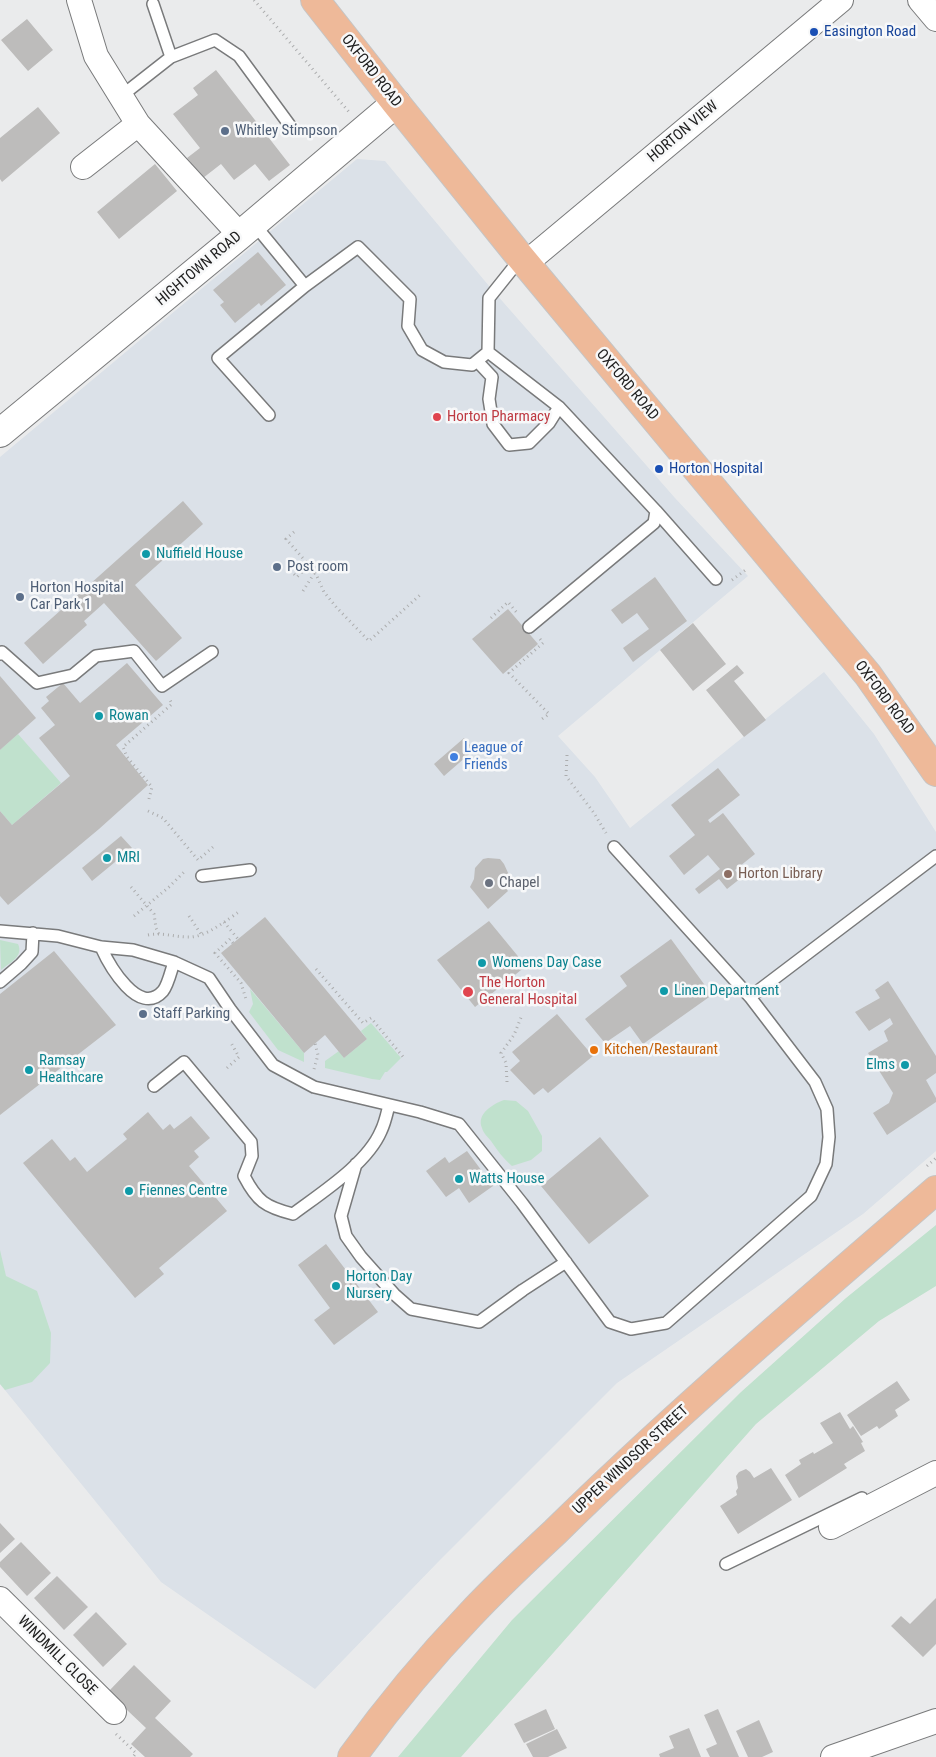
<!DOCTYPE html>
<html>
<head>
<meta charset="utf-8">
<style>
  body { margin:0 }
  canvas { display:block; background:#eaebec }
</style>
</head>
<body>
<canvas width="936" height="1757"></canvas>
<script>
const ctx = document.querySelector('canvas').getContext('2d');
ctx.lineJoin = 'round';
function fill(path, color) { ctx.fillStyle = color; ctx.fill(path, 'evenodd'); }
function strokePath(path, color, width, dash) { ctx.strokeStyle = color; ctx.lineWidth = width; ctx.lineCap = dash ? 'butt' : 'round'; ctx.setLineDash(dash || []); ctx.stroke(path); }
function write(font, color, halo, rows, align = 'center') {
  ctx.font = font + ' "Roboto Condensed",sans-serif'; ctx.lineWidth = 5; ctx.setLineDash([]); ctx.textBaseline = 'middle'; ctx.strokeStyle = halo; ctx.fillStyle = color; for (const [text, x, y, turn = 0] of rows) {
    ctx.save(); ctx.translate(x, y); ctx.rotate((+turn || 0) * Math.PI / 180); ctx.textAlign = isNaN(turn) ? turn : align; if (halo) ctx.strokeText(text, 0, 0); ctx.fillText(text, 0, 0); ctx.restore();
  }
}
fill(new Path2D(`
  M357 159 385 161 489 286 675 498 748 576 558 736 595 777 630 828 824 672 874 734 936 832V1151L863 1214 617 1383 440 1560 315 1689 161 1582 0 1384V457Z`), '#dbe1e8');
fill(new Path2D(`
  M18 734 61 783 12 825 0 811V750Z
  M0 940 18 944C24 957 9 963 1 970Z
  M250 989 304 1053V1062L278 1050 249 1012 253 1004Z
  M371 1023 401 1058 387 1072H385L380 1080 372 1079 325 1068V1061L339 1051 344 1058 367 1039 361 1031Z
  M504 1100 516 1101 528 1111 542 1136V1151L531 1160 512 1166C503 1158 497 1150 491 1141 488 1137 483 1133 482 1128 476 1114 493 1104 504 1100Z
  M936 1225V1286L879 1321 756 1424 461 1757H398L512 1620 741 1392 846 1298Z
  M0 1250 6 1276 37 1291 51 1333 50 1363 32 1382 5 1390 0 1384Z`), '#c0e1cd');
fill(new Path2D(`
  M27 19 53 50 28 71 1 40Z
  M216 70 290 165 269 181 255 164 234 180 221 164 203 178 187 158 200 148 173 114 198 95 193 88Z
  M38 107 60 133 2 182 0 179V138Z
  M155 164 177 191 119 239 97 212Z
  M258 252 286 285 261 306 259 303 235 323 220 305 224 302 213 290Z
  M183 501 203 524 135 585 182 638 156 661 104 603 84 621 87 625 43 664 24 643Z
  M655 577 687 621 633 662 623 648 649 629 637 613 622 624 611 610Z
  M508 609 538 644 503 674 472 639Z
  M693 623 726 664 693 691 660 650Z
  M127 663 163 705 116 745 148 785 99 829 8 905 0 896V811L12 825 70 776 39 738 55 725 41 708 49 701 46 697 63 683 80 703Z
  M737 665 744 673 734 681 766 720 744 737 706 690Z
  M0 676 36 718 0 750Z
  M464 738 474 750 444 776 434 764Z
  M718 768 740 795 708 820 710 823 723 813 755 854 735 870 741 878 727 889 719 879 699 894 695 889 720 869 708 855 684 875 669 856 695 835 671 805Z
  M121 836 132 848 92 881 82 868Z
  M488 858 500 859 504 864 509 875 504 886 508 891 488 909 470 887 474 879 475 868 483 859Z
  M265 917 367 1039 344 1058 325 1035 304 1053 221 953Z
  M489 921 526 966 475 1007 437 960Z
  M671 939 712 995 643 1044 630 1026 605 1043 585 1019 627 986 620 976Z
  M54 951 116 1025 0 1115V994Z
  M888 981 936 1056V1073L926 1080 936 1098V1102L887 1135 873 1113 889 1103 893 1093 868 1053 888 1041 884 1031 893 1024 890 1018 869 1031 855 1012 880 998 875 990Z
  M557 1014 593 1056 548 1093 543 1088 534 1095 510 1070 520 1061 512 1052Z
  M148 1112 163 1130 170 1124 174 1129 191 1116 210 1138 194 1151 199 1157 189 1166 227 1211 159 1268 164 1274 135 1298 23 1163 52 1139 70 1161 75 1157 87 1172 127 1139 123 1134Z
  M600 1137 649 1196 589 1244 541 1186Z
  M467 1151 493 1186 469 1203 459 1188 446 1197 426 1171 445 1157 449 1163Z
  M326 1244 378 1312 334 1345 314 1320 330 1308 298 1265Z
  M897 1381 910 1400 895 1410 898 1416 879 1429 877 1426 861 1436 847 1415Z
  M840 1412 850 1429 853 1426 863 1442 861 1443 865 1451 844 1464 847 1468 799 1498 785 1475 801 1464 799 1460 813 1452 814 1454 833 1443 820 1423Z
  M771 1468 792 1500 738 1534 720 1506 737 1495 736 1491 738 1488 736 1476 739 1472 746 1469 750 1472 754 1478Z
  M0 1523 15 1539 0 1553Z
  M21 1542 51 1573 27 1596 0 1567V1562Z
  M57 1576 88 1607 64 1630 34 1598Z
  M936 1598V1644L923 1657 891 1626 901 1616 910 1624Z
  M96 1612 127 1644 103 1667 73 1635Z
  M134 1665 171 1701 155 1718 193 1754 190 1757H145L131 1744 146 1728 108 1692Z
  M546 1709 555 1729 524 1743 514 1724Z
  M718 1709 739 1757H710L706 1749 717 1744 704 1715Z
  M759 1720 773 1752 762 1757H748L736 1731Z
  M689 1728 701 1757H660L659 1754 674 1748 669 1736Z
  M557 1729 567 1748 548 1757H533L526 1744Z`), '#bdbcbb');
const service = new Path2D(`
  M153 4 171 57
  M120 97 171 57 215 40 239 56 291 127
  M254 224 305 286
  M488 352 559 407 656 511 716 579
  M488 352 489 298 521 258
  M477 361 492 377 489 399 493 424 509 445 529 443 549 423 559 407
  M269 415 218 358 305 286 358 247 410 299 408 326 422 350 444 362 472 365 488 352
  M529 627 654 523 656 511
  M0 654 2 652 37 683 73 675 96 656 134 651 162 686 212 652
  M614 847 750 997
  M202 876 250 870
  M0 931 58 936 101 947 133 950 174 962 209 978 230 1009 273 1065 314 1087 420 1112 459 1124 522 1203 610 1322 631 1329 666 1323 811 1196 826 1164 829 1137 827 1109 815 1082 750 997 936 856
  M101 947C109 965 139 1018 163 991 168 985 171 971 174 962
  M0 982 21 964 32 952 33 933
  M154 1086 184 1062 251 1142 252 1156 244 1176C257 1201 265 1207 293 1214 321 1193 367 1164 381 1131 385 1123 387 1113 389 1105
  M356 1164 341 1216 346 1236 361 1257 394 1294 411 1309 479 1322 523 1290 566 1262
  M726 1564 862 1498`);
const minor = new Path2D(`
  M79 0 96 56 138 124 240 235
  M920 0 936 19
  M83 167 138 124
  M526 263 841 0
  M831 1527 936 1473
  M0 1599 114 1712
  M833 1757 936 1721`);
const tertiary = new Path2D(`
  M0 433 240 235 396 103`);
const primary = new Path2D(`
  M315 0 396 103 517 253 868 675 936 772
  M352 1757C388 1707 427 1660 470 1615 497 1586 526 1559 555 1532 677 1412 807 1302 936 1190`);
strokePath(service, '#797a7b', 14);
strokePath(minor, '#797a7b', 26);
strokePath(tertiary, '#797a7b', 30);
strokePath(primary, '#c5c5c5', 30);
strokePath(new Path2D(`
  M254 0 349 112
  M294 532 286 539 315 572 324 592 337 608 369 641 420 595
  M294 574 297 577 309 565
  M732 580 747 569
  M303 591 315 572
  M491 618 508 602 518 614
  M540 639 543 643 509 673 549 714 542 719
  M567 755 566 776 594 813 606 833
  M149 799 152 787 127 757 123 747 172 704 170 700
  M148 811 163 818 198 860 213 847
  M131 887 154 914 156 928 159 934
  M134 916 169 887 186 870
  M189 916 201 934
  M224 922 238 939
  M148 935C162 932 174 937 188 937 205 938 227 920 240 911
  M233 943 230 939 215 953 241 983 246 999
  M316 969 363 1023 371 1018 404 1058
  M227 1068 239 1057 230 1041
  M314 1069 318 1055 315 1043
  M507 1082 506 1063 501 1053 514 1035 522 1015
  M927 1166 936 1158
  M116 1734 136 1753 133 1757`), '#acadae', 3, [1, 4]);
strokePath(service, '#fff', 11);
strokePath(minor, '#fff', 24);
strokePath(tertiary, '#fff', 28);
strokePath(primary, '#eeb999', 28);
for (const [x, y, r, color] of [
  [814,32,5,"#1a4fb4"],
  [225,131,5,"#5c6f8a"],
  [437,417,5,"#e0444e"],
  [659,469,5,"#1a4fb4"],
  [146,554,5,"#0f9aa8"],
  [277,567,5,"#5c6f8a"],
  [20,597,5,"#5c6f8a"],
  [99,716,5,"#0f9aa8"],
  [454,757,5,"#3f7fe0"],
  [107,858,5,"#0f9aa8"],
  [728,874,5,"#8d6e63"],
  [489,883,5,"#6b7280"],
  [482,963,5,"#0f9aa8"],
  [664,991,5,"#0f9aa8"],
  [468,992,6,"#e0444e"],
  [143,1014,5,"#5c6f8a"],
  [594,1050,5,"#e8710a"],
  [905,1065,5,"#0f9aa8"],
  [29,1070,5,"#0f9aa8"],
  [459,1179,5,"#0f9aa8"],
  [129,1191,5,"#0f9aa8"],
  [336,1286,5,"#0f9aa8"]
]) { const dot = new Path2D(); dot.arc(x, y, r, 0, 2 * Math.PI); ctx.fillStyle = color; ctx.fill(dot); strokePath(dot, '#f7f8f9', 2); }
write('15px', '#164399', '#f7f8f9', [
  ["Easington Road",824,32],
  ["Horton Hospital",669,469]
], 'left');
write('15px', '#212121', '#f7f8f9', [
  ["OXFORD ROAD",371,71,52],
  ["HORTON VIEW",683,132,-40],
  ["HIGHTOWN ROAD",199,269,-40],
  ["OXFORD ROAD",627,385,50],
  ["OXFORD ROAD",884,698,53],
  ["UPPER WINDSOR STREET",631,1460,-43],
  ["WINDMILL CLOSE",57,1656,45]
]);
write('15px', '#4e5e75', '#f7f8f9', [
  ["Whitley Stimpson",235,131],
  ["Post room",287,567],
  ["Horton Hospital",30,588],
  ["Car Park 1",30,605],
  ["Staff Parking",153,1014]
], 'left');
write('15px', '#be3a42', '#f7f8f9', [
  ["Horton Pharmacy",447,417],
  ["The Horton",479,983],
  ["General Hospital",479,1000]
], 'left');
write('15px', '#0d838f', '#f7f8f9', [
  ["Nuffield House",156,554],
  ["Rowan",109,716],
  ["MRI",117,858],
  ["Womens Day Case",492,963],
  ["Linen Department",674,991],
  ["Ramsay",39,1061],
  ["Healthcare",39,1078],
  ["Elms",895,1065,"right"],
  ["Watts House",469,1179],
  ["Fiennes Centre",139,1191],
  ["Horton Day",346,1277],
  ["Nursery",346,1294]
], 'left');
write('15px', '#366cbe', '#f7f8f9', [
  ["League of",464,748],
  ["Friends",464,765]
], 'left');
write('15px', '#785e54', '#f7f8f9', [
  ["Horton Library",738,874]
], 'left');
write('15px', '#5b616d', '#f7f8f9', [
  ["Chapel",499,883]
], 'left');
write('15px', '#c56008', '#f7f8f9', [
  ["Kitchen/Restaurant",604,1050]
], 'left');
</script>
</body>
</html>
